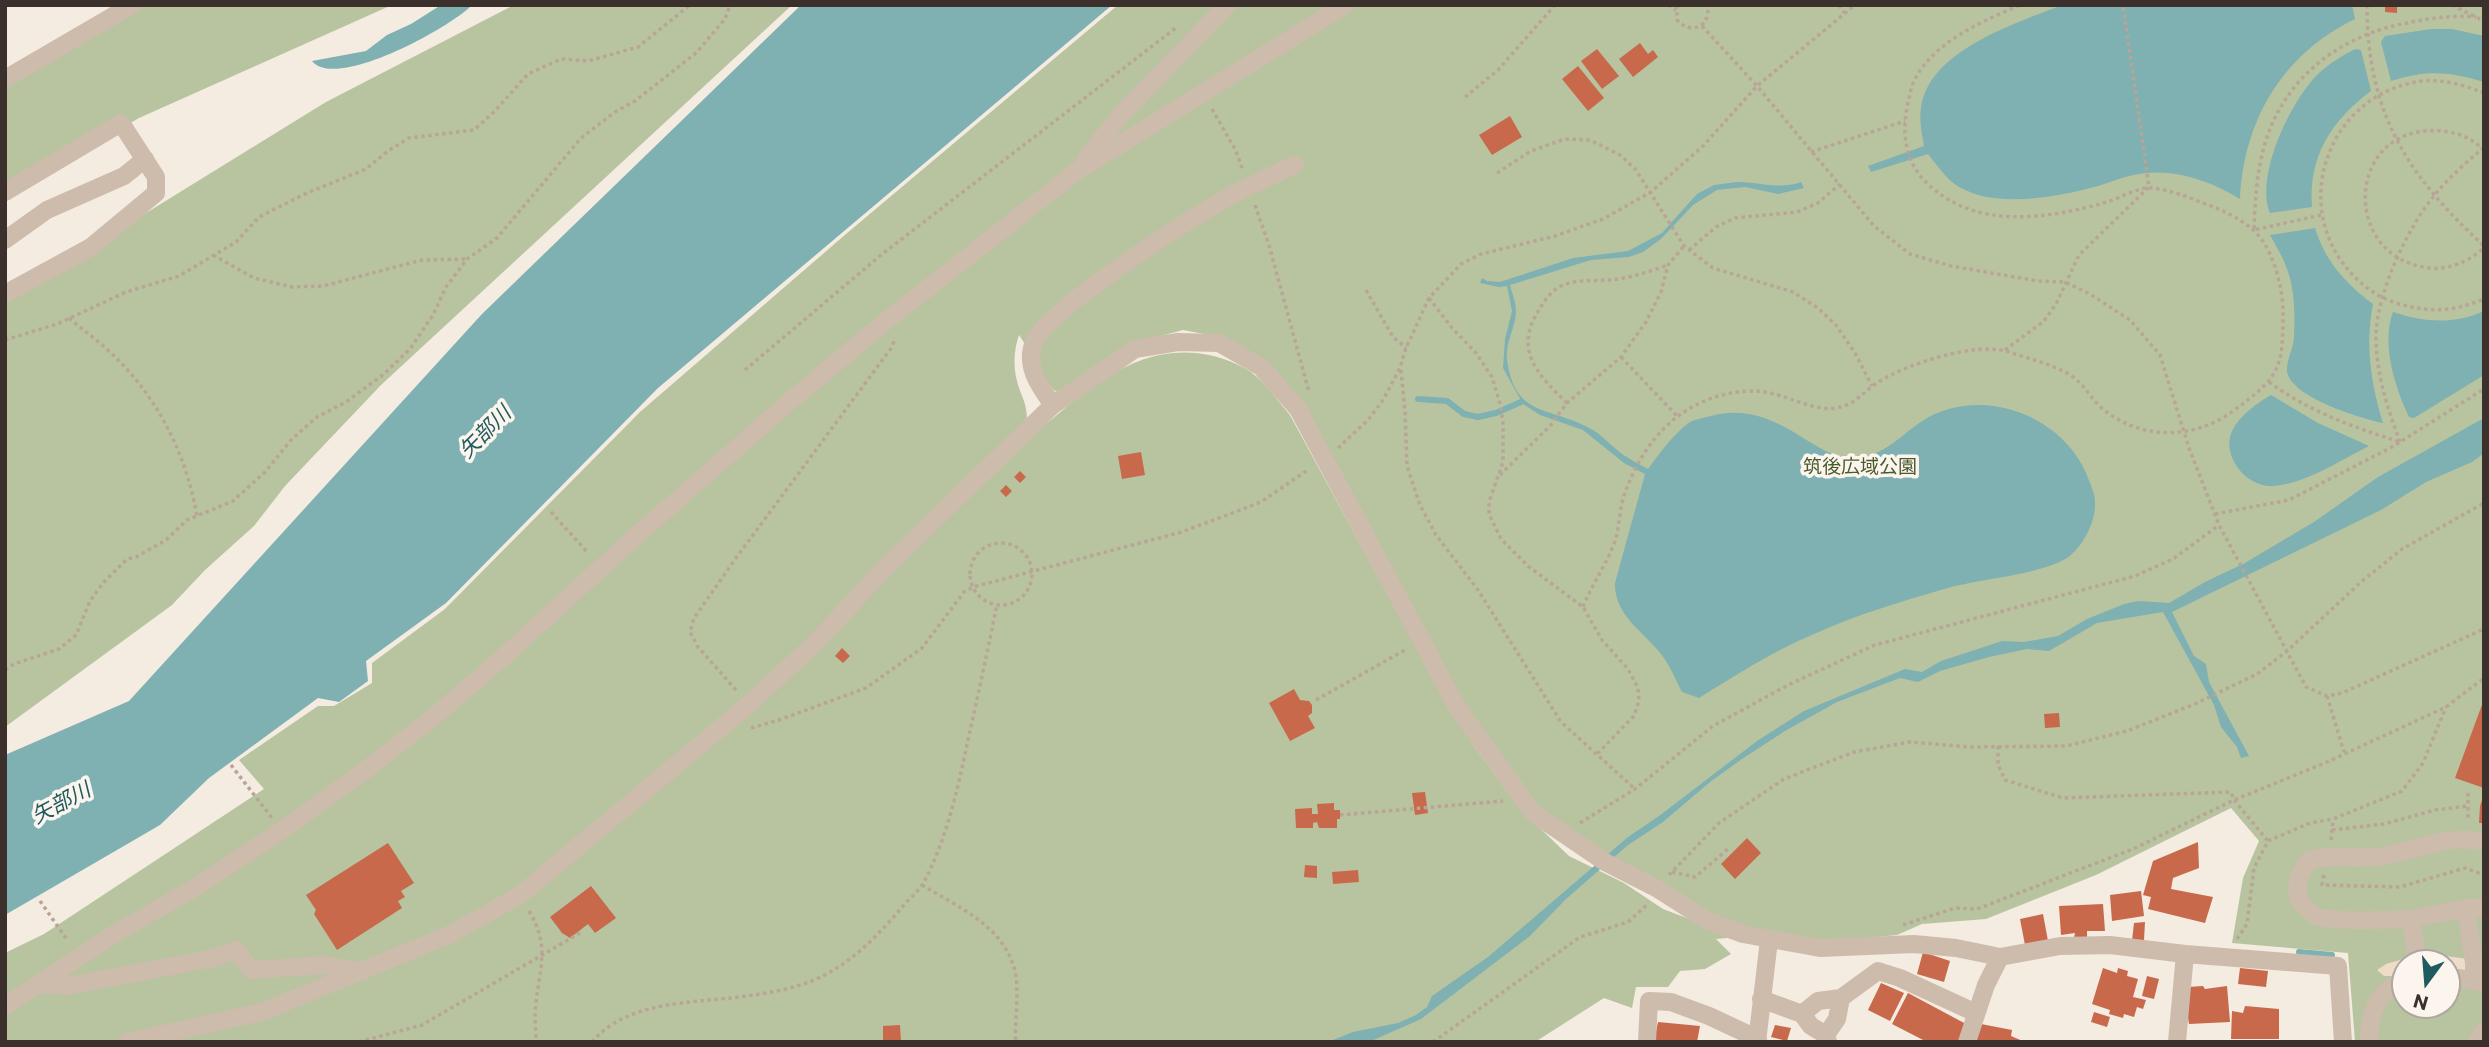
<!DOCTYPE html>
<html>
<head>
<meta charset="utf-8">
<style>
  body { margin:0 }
  #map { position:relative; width:2489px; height:1047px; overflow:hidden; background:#f4ebe1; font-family:Commissioner,sans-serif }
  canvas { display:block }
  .frame { position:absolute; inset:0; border:7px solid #3b302b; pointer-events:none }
  .north { position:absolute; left:2391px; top:949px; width:70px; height:70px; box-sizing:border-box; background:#fbf5ee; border:2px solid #aea6a0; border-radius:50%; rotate:196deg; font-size:19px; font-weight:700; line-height:28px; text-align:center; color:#3b302b }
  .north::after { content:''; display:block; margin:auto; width:24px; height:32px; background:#1f5a5e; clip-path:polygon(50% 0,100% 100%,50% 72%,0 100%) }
</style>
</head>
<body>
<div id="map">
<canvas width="2489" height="1047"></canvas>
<div class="frame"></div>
<div class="north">N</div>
</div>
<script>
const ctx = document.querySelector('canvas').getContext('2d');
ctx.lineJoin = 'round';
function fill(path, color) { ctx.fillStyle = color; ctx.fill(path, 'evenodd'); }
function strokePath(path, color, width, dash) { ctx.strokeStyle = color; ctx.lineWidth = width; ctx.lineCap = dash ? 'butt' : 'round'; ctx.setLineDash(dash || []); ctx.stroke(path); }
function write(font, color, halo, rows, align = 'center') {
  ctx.font = font + ' Commissioner,"Noto Sans JP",sans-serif'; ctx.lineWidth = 7; ctx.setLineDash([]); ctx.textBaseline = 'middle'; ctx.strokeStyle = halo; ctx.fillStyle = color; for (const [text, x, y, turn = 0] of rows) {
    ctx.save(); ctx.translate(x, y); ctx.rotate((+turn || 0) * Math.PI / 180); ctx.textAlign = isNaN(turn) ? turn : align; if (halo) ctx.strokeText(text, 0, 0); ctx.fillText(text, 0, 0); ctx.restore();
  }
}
fill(new Path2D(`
  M138 5H392L139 118 5 196V82Z
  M514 5H792L381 385 285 486 254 526 205 570 172 605 5 727V300L326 102Z
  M1118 5H2484V1042H2355L2348 953 2232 943 2243 878 2259 841 2231 808 2096 875 1986 919 1922 924 1897 935 1827 942 1740 932 1685 901 1539 812 1466 707 1312 422 1274 368 1225 338 1183 330 1131 344 1057 392C1046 387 1029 348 1019 335 1014 349 1013 366 1017 381 1021 397 1027 402 1027 420L1038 431C1084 392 1132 347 1196 353 1215 355 1234 361 1251 372 1266 383 1278 401 1290 415L1434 680 1474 746 1519 808 1569 856 1624 883 1663 909 1737 937 1716 939 1731 954 1705 969 1680 971 1668 987H1636L1632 1008 1604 998 1535 1042H5V953L44 934 264 789 239 760 318 706H334L372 683V663L445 609 640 412 846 234ZM2405 963H2447V1005H2405Z`), '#b8c4a0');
fill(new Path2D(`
  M2445 956 2484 961V972L2447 968V963H2405V971L2391 976H2384L2377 970 2386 964 2407 958Z`), '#ecdcc8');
fill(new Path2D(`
  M441 5H472C451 27 336 91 312 61L366 51 387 35 411 24Z
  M801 5H1112L658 388 446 603 366 661 368 681 339 702 318 698 209 778 160 825 5 915V755L129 701 482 314Z
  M2062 5H2352L2355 19C2283 54 2244 119 2240 199 2211 181 2174 168 2139 174 2125 176 2111 182 2098 186 2057 197 1988 211 1952 182 1943 174 1936 164 1928 154L1871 172 1868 166 1924 146C1922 133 1919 121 1921 108 1929 50 2015 24 2062 5Z
  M2431 29H2452L2484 36V82C2448 71 2426 70 2391 81L2381 42 2385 36Z
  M2355 49 2361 50 2371 91C2332 120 2308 156 2312 207L2270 213C2255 175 2291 100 2319 73 2330 63 2342 56 2355 49Z
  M1737 182C1759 182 1780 190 1801 182L1804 188 1778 194 1745 187 1717 190 1693 205 1661 239 1643 252 1629 257 1591 260 1510 285C1512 294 1516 302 1516 311 1516 327 1505 342 1507 359 1514 419 1552 406 1591 429 1601 434 1607 442 1616 449 1625 457 1637 463 1648 469 1659 454 1674 433 1690 422 1696 419 1704 418 1711 416 1745 407 1771 418 1800 436 1820 448 1839 462 1863 457 1893 452 1911 422 1940 412 1995 391 2063 420 2086 473 2090 483 2095 493 2095 503 2096 522 2082 548 2067 558 2040 575 1977 579 1944 589 1900 602 1856 615 1814 634 1773 651 1736 675 1699 698L1682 692C1675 679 1670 665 1661 654 1643 631 1614 615 1615 583L1645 474 1624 463 1583 430 1540 415 1523 404 1503 368 1505 339 1512 311 1507 286 1499 287 1480 283 1482 278 1487 281 1500 282 1573 258 1628 251 1662 233 1697 194 1714 185Z
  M2315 228C2325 261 2346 284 2373 304 2365 344 2371 384 2383 423 2360 418 2297 399 2288 375 2284 365 2293 350 2294 338 2295 316 2295 289 2287 269 2283 257 2276 246 2270 235Z
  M2484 311V375L2414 418 2409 417C2395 387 2381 344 2393 312 2423 322 2454 325 2484 311Z
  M2271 395 2318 423 2369 446C2341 460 2300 487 2269 486 2245 485 2221 455 2232 431 2239 416 2257 403 2271 395Z
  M2484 418V453L2472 462 2426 482 2381 510 2172 612 2194 656 2206 664 2209 682 2249 756 2241 758 2237 747 2221 727 2214 705 2163 612 2097 623 2049 651 2027 649 1989 657 1940 671 1918 682 1900 678 1837 702 1785 731 1742 759 1710 782 1663 822 1628 845 1566 899 1530 936 1421 1019 1369 1042H1328L1353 1032 1398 1023 1416 1015 1427 1007 1432 996 1488 957 1628 837 1659 816 1757 741 1804 711 1905 669 1922 672 1941 661 2002 641 2024 642 2058 636 2087 619 2124 604 2138 601 2169 603 2205 582 2243 564 2314 522 2378 477Z`), '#7fb0b2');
strokePath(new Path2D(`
  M1418 399 1447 401 1464 414 1478 417 1496 413 1521 402
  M2299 952 2332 955`), '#7fb0b2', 6);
fill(new Path2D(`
  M2385 5H2397V13L2385 12Z
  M1640 43 1648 54 1653 50 1658 57 1633 77 1619 59Z
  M1597 49 1619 76 1602 89 1581 61Z
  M1578 66 1604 98 1588 111 1562 79Z
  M1510 116 1522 137 1492 155 1479 135Z
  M1141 452 1145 475 1122 479 1118 456Z
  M1020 471 1026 477 1020 483 1014 477Z
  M1006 485 1012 491 1006 497 1000 491Z
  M842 648 850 656 843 663 835 656Z
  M1294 689 1300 700 1309 701 1312 705V713L1308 716 1315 728 1290 741 1269 703Z
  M2483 702H2484V788L2455 778Z
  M2059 713 2060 727 2045 728 2044 714Z
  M1425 792 1428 813 1415 815 1412 793Z
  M2483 797 2484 823H2479L2480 806Z
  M1334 803V810H1340V819H1337V828H1319L1317 822 1313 823V828H1296L1295 809 1312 808V814H1318L1317 804Z
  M1747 838 1761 853 1735 879 1721 864Z
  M2198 842 2199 868 2173 878 2171 889 2213 897 2205 923 2148 909 2151 897 2143 895 2153 861Z
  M388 843 414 883 401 891 405 897 398 901 402 908 337 950 314 914 316 910 306 895Z
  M1305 865 1317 866V878L1304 877Z
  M1358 870 1359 882 1333 884 1332 872Z
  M591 886 616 918 595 933 588 924 570 938 562 933 550 917Z
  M2141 891 2144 916 2112 921 2110 895Z
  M2103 904 2105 931H2087V939L2074 938 2075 933 2061 935 2059 906Z
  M2043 914 2048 941 2025 945 2020 919Z
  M2145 922 2144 940 2132 941 2134 923Z
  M1923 952 1950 961 1944 982 1917 974Z
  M2103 968 2117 973 2118 968 2128 971 2127 976 2138 979 2133 997 2146 1000 2143 1009 2137 1007 2134 1017 2124 1014 2123 1018 2109 1014 2110 1010 2092 1004Z
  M2240 968 2268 971 2266 987 2238 984Z
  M2147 976 2159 979 2154 999 2142 996Z
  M1881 983 1904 993 1890 1021 1868 1010Z
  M2203 986 2205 989 2227 986 2230 1022 2189 1024 2186 1005 2188 987Z
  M1908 993 1966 1024 1958 1042H1927L1892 1024Z
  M2245 1006 2279 1009V1039H2231L2232 1011 2243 1013Z
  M2094 1012 2110 1017 2107 1027 2091 1022Z
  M1658 1022 1700 1026 1697 1042H1654Z
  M1981 1024 2012 1030 2011 1036 2025 1042H1975Z
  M900 1025 901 1042H883V1026Z
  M1775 1025 1791 1028 1787 1041 1771 1037Z`), '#c8694b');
strokePath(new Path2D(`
  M1668 5 1676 10
  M1677 5V20C1691 36 1712 26 1707 5
  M1839 5 1844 13
  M2367 5C2367 113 2407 175 2484 246
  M2452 5 2484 21
  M1702 26 1757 86 1874 226 1910 254 1951 266 2038 281 2065 282 2090 294 2130 320 2160 355 2189 448 2219 525 2306 687 2327 696 2342 693 2484 629
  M2484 93C2464 85 2443 79 2422 81 2335 92 2292 192 2342 262 2356 281 2374 296 2396 303 2429 313 2452 312 2484 299
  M1465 97 1498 70 1555 5
  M1212 109 1236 151 1243 171
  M2484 151C2470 134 2446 129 2425 131 2345 138 2344 259 2430 268 2449 270 2471 261 2484 247
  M1811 152 1905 121
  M1497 173 1531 151 1565 139 1590 140 1620 155 1636 170 1684 246 1713 268 1793 292 1818 308 1836 325 1855 353 1872 386
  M1255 205 1269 245 1309 392
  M2321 215 2254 230C2255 205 2256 180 2262 155 2278 83 2336 36 2407 23 2430 18 2453 15 2476 17
  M1689 250 1716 227 1735 218 1797 212 1818 203 1840 184
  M213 255 254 278 292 287 323 286 422 260 467 259
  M1366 290 1393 337 1406 348
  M1429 298 1452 328 1476 353 1492 377 1500 404 1503 422V462L1489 502V514L1501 539 1528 566 1583 607 1602 640 1628 669 1638 688 1639 701 1634 716 1597 754
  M69 318C83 330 97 340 110 352 157 396 186 453 197 516
  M5 340 57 324 126 292 179 276 236 242 259 217 307 193 366 169 388 151 409 138 474 130 495 111 528 74 561 59 588 61 638 47 690 5
  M2005 350 2044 321 2056 304 2079 255 2149 187 2123 5
  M1621 357 1677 416
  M745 370 881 255 1177 27
  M1401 370 1405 411 1407 466 1420 505 1436 535 1478 590 1561 722 1635 789
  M2269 382C2310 412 2353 427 2400 442
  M1567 403C1538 375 1513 350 1539 310 1544 301 1551 291 1561 286 1576 279 1594 281 1610 280 1629 278 1649 272 1668 265
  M2400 442C2387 407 2375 370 2376 333 2378 291 2408 227 2434 196 2448 178 2467 162 2484 147
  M1338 448 1368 420 1383 400 1400 368 1406 348 1429 298 1461 264 1481 254 1555 236 1603 219 1651 192 1703 146 1757 86 1855 5
  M1500 475 1550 426 1567 403 1621 357 1646 322 1661 292 1668 265 1684 246
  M551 512 588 553
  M2215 514 2289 500 2392 447 2484 389
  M970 574a31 31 0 1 1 62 0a31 31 0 1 1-62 0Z
  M1583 607C1592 584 1607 564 1615 541 1620 525 1619 508 1625 493 1645 436 1687 394 1749 391 1780 389 1809 412 1836 408 1855 405 1862 393 1877 383 1906 364 1976 341 2009 352 2030 359 2052 364 2070 375 2085 384 2091 400 2104 410 2142 440 2194 440 2233 411 2281 376 2283 369 2283 310 2282 283 2272 245 2251 228 2236 216 2218 208 2200 202 2186 196 2169 190 2153 188 2139 186 2121 198 2107 202 2048 219 1977 230 1929 185 1905 164 1901 133 1908 103 1910 95 1911 86 1915 79 1935 41 1983 21 2020 5
  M5 670 14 664 59 649 76 635 90 601 103 583 127 559 136 557 166 540 187 520 233 501 265 472 292 439 317 417 346 402 384 374 410 349 433 315 446 287 467 259 497 238 581 138 615 112 635 101 696 53 725 19 730 5
  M736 690 698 647 690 632 694 618 736 558 892 347 895 338
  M2327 696 2344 752
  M1316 700 1405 650
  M751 728 779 720 866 688 922 648 964 592 973 587 1182 532 1261 502 1309 469
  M1998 746V765L2005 780 2063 798 2231 792 2234 800 2268 841
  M231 765 272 818
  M2468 793V820
  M1340 815 1503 801
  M1580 823 1635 789 1713 726 1788 685 1875 645 2135 576 2173 559 2219 525
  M2332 830 2384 824 2435 810 2468 806
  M2331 840 2333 820
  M1672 872 1695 877 1728 849
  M1669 875 1719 823 1784 779 1854 752 1910 742 1970 747 2066 746 2127 731 2195 704 2257 674 2286 652 2361 582 2402 549 2484 503
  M2324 875 2322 885 2400 887 2465 868 2484 875
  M922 885C958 907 1004 926 1015 971 1020 994 1014 1019 1016 1042
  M40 901 68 941
  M529 911C550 946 540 966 536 1003 534 1015 536 1029 536 1042
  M1903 925 1955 908 1977 909 2133 849 2234 800 2325 763 2446 707 2484 678
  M2237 939 2247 924 2254 868 2268 841 2310 823 2333 819 2402 791 2423 763 2446 707
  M359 1042 422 1025 580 933
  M592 1042C625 1003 684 1003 730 998 756 995 785 991 809 982 848 967 877 937 903 906 910 898 919 891 924 882 947 838 958 788 968 740 978 695 988 650 997 604
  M1433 1042 1580 937 1628 922 1649 903`), '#b9a596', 3.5, [3.5, 3.5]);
strokePath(new Path2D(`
  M5 79 132 5
  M1085 160 1119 117 1227 5
  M5 192 121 123 156 177V193L91 247 5 294
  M5 240 47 210 124 176 145 159
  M1053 405C1040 387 1024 366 1034 342 1047 310 1187 221 1223 200 1246 187 1271 176 1295 165
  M2411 919 2466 908
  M2418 963 2411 919C2392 920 2331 922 2316 916 2313 914 2310 911 2307 909 2290 893 2298 875 2309 860 2333 854 2351 859 2375 857 2415 853 2441 833 2484 842
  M2447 976 2484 983
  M2474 980V963L2466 908H2484
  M38 984 67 986 214 958 236 950 251 970 325 965 362 972
  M1761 999 1802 1014 1811 1026 1826 1035 1828 1042
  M5 1006 111 936 196 887 281 831 363 772 431 719 499 661 636 536 796 396 886 321 1077 171 1345 5
  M1802 1014 1818 1001 1841 998
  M1826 1035 1837 1019 1841 998 1878 971 1900 978 1976 1013
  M127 1042 262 1012 451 934 520 895 748 705 814 644 889 564 1053 405 1135 349 1178 342 1219 343 1261 367 1298 409 1457 707 1533 813 1605 862 1656 888 1708 921 1743 934 1820 948 1914 944 1956 948 2000 957
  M1647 1042 1649 1001 1671 1002 1709 1016 1758 1039
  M1757 1042 1769 940
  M1967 1042 1986 985 2000 957 2060 946 2110 945 2185 954 2338 966 2343 1042
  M2177 1042 2185 954
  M2369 1042C2369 1016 2377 988 2405 981
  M2477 1042 2484 1031`), '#cdbbac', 18);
write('19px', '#4a5a2e', '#fbf5ee', [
  ["筑後広域公園",1860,467]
]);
write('italic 21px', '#1f5a5e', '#fbf5ee', [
  ["矢部川",485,432,-45],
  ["矢部川",61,803,-28]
]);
</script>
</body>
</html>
